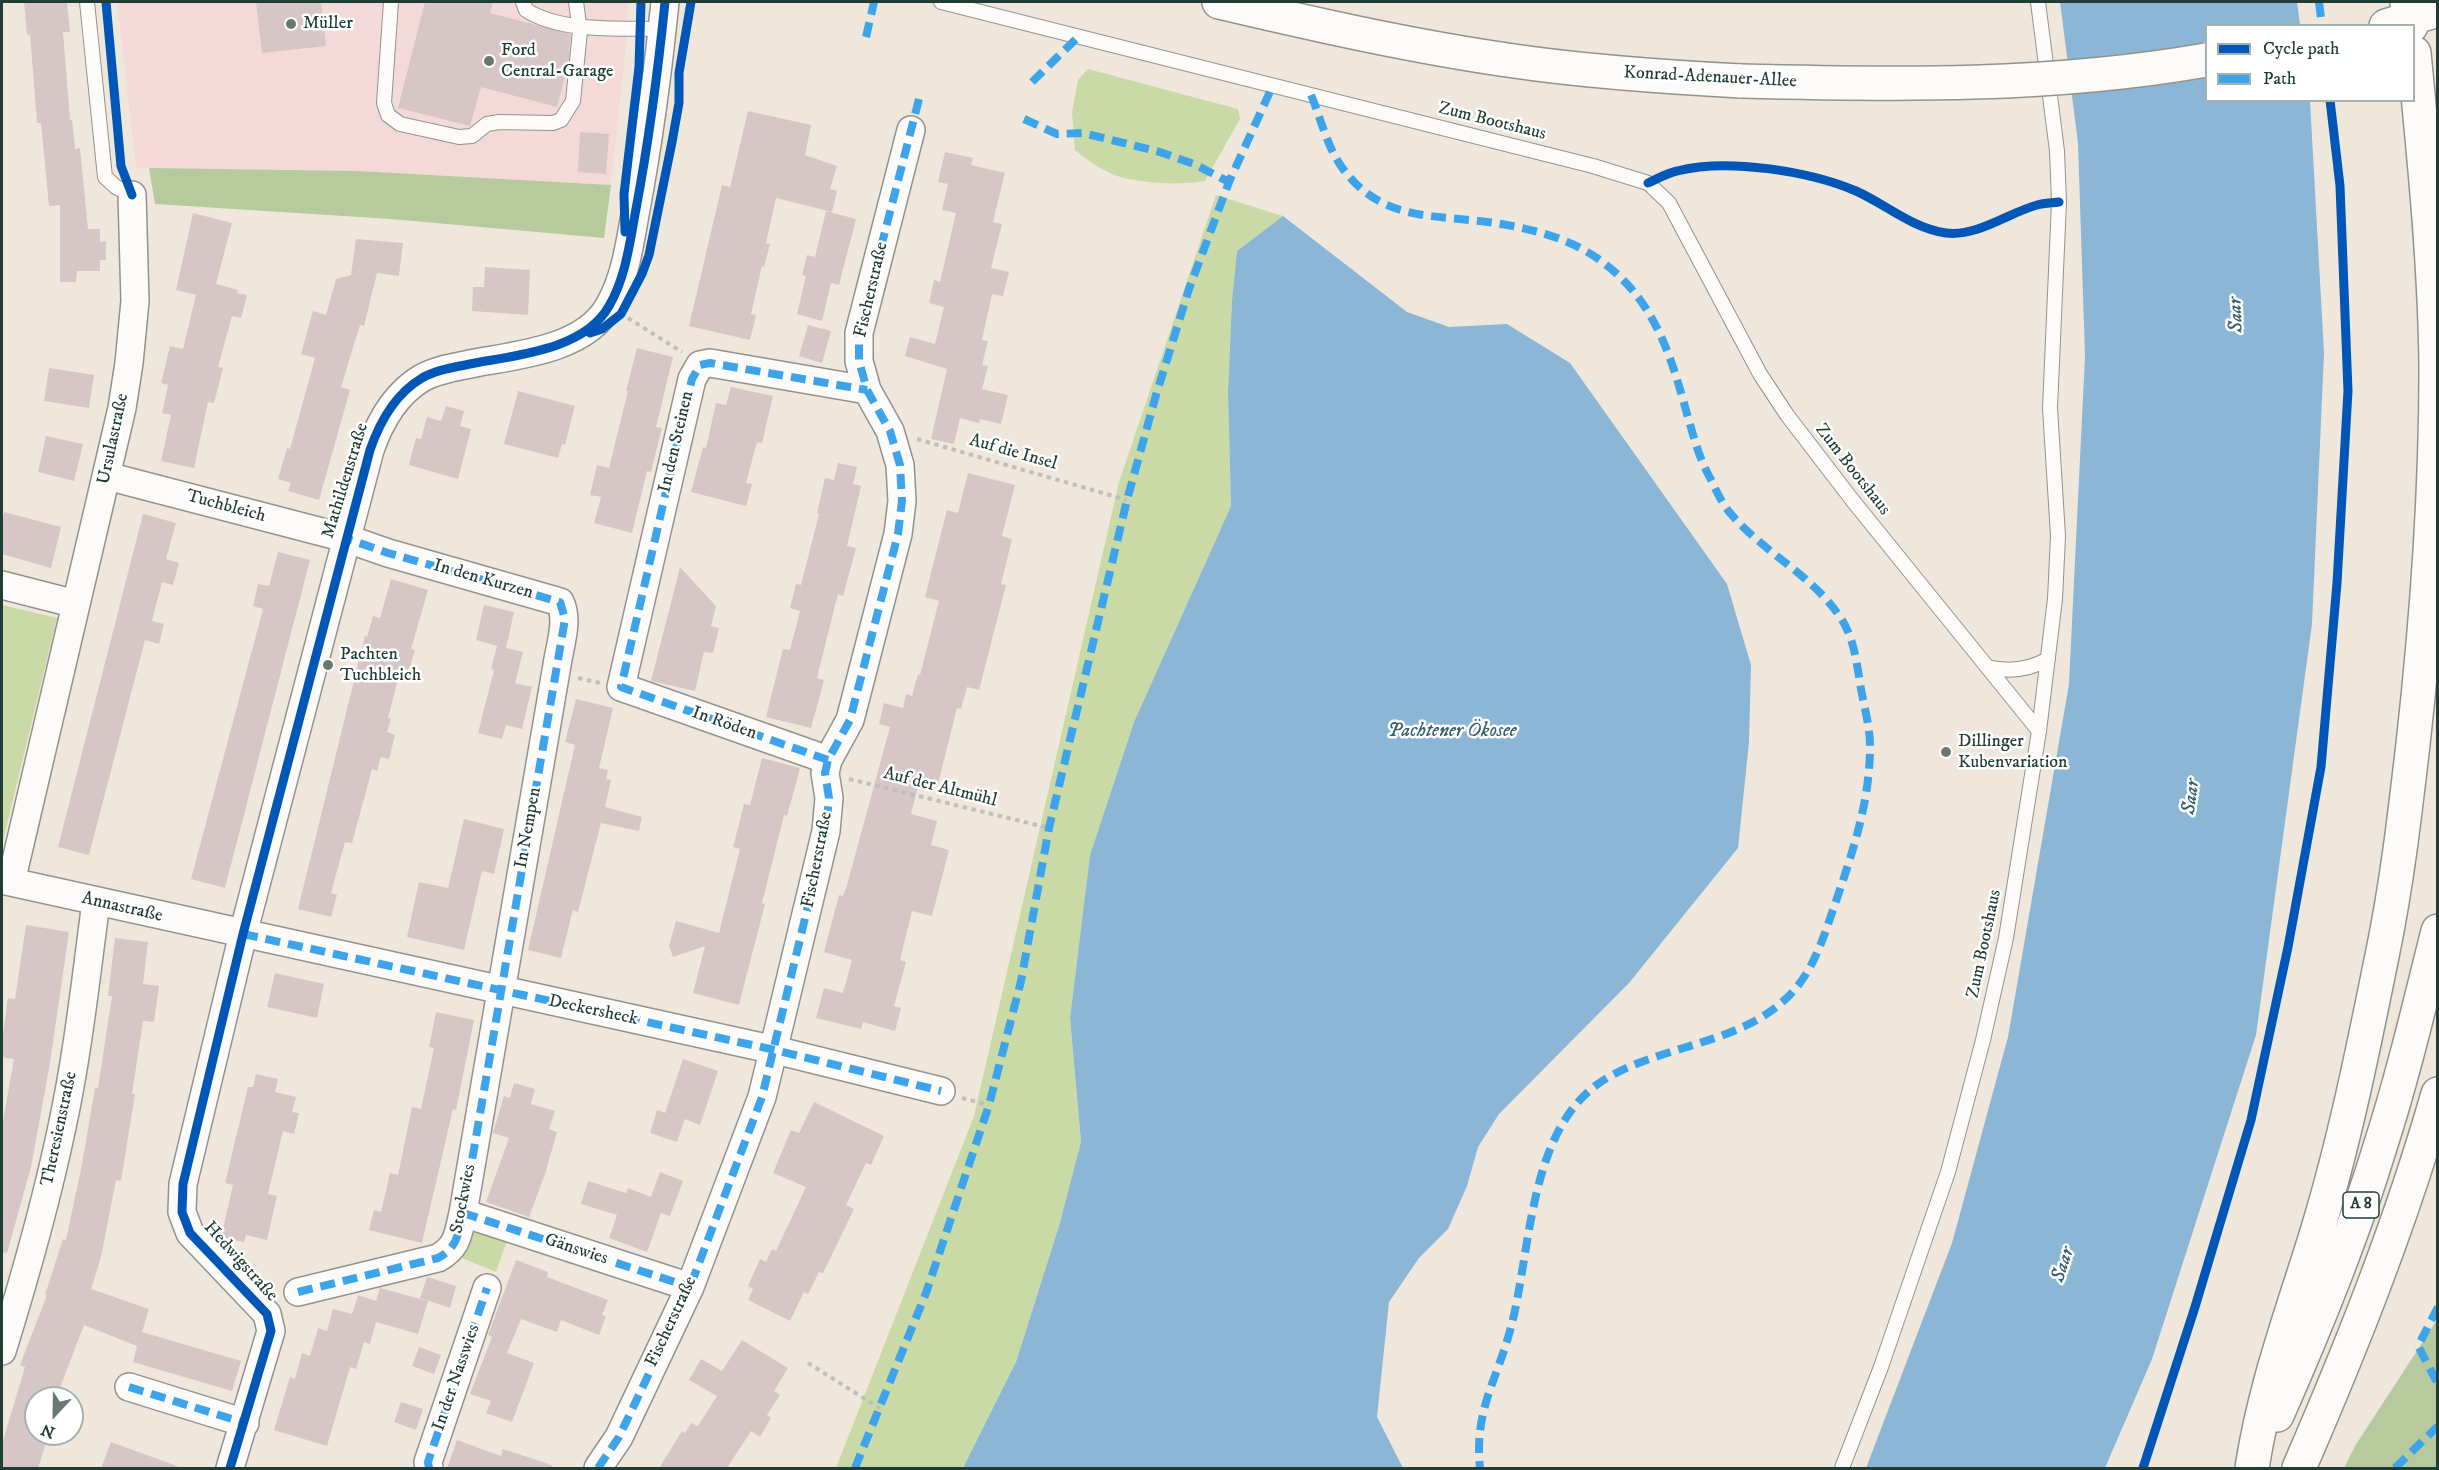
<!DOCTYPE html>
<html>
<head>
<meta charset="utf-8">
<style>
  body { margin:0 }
  #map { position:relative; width:2439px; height:1470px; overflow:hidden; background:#efe7dc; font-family:"IM FELL DW Pica",serif }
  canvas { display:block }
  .frame { position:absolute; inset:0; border:3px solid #1f3d34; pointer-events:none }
  .legend { position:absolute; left:2205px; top:24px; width:210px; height:78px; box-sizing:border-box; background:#fff; border:2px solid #a5b1ae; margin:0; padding:8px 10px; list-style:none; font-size:18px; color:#1f3d34 }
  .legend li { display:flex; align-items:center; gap:12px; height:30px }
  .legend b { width:30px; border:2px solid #a5b1ae }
  .north { position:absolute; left:24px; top:1386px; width:60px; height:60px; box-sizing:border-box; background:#fff; border:2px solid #a5b1ae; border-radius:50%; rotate:202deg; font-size:16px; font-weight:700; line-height:24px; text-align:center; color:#1f3d34 }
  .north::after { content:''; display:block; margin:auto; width:21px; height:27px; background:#68786f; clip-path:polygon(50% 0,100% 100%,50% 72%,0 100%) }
</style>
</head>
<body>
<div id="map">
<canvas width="2439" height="1470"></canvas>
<div class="frame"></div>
<ul class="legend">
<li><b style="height:8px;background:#0057b8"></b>Cycle path</li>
<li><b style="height:8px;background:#3da4eb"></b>Path</li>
</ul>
<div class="north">N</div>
</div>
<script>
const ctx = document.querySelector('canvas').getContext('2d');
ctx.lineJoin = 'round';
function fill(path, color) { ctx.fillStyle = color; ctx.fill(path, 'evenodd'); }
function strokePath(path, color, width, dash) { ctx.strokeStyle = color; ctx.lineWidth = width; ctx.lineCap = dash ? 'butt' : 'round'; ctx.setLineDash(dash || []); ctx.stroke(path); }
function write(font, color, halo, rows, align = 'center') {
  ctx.font = font + ' "IM FELL DW Pica",serif'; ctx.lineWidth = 5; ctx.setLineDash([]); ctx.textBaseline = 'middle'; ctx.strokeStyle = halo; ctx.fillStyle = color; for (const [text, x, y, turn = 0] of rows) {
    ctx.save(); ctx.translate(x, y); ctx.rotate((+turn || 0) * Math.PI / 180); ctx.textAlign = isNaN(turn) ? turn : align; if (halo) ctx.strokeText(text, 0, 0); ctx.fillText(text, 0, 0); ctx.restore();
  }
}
fill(new Path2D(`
  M117 2H628L626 46 611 185 358 171 136 168Z`), '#f3dad8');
fill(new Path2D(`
  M1088 69 1238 109 1240 119 1205 181C1180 185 1150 184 1124 178 1106 174 1089 161 1075 150L1072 112 1078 80Z
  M1216 195 1283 216 1237 251 1232 300 1228 391 1231 506 1134 722 1090 855 1070 1018 1081 1142 1059 1226 1016 1362 963 1468H836L974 1116 1119 482Z
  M2 605 57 618 2 845Z
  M476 1232 507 1241 496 1272 462 1258 467 1239Z`), '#cadaa6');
fill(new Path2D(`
  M149 168 358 171 611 185 604 238 391 219 155 204Z
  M2437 1320V1468H2344L2355 1446Z`), '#b6ca9d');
fill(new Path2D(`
  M2060 2H2297L2300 25 2206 26V100L2310 101 2324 353 2312 624 2256 1035 2152 1359 2105 1468H1866L1952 1243 2008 1037 2069 684 2085 356 2078 143Z
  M1283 216 1407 312 1449 327 1507 324 1570 363 1727 584 1751 665 1749 742 1738 848 1629 983 1499 1114 1478 1147 1467 1186 1448 1229 1419 1258 1389 1302 1377 1417 1403 1468H963L1016 1362 1059 1226 1081 1142 1070 1018 1090 855 1134 722 1231 506 1228 391 1232 300 1237 251Z`), '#8bb6d6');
fill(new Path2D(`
  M24 2H67L70 32H63L70 120H72L75 149 80 148 88 229H100V242L106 241V260H100V271H77L76 282H60V205L49 206 41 123H37L30 34 27 35Z
  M256 2H321L326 46 262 53Z
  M425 2H493L490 13 571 34 568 65 557 107 481 87 470 126 398 108Z
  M748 111 811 125 805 155 837 166 830 189 837 191 832 212 776 198 766 243 770 244 764 267 762 266 751 314 756 315 750 340 689 326 722 185 730 187Z
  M580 132 609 134 606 174 578 172Z
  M945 152 973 158 971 165 1005 173 993 222 1002 224 991 268 1009 272 1003 296 992 294 982 340 988 341 982 365 988 366 982 389 1008 395 1001 424 980 419 979 423 960 418 954 444 931 439 947 369 905 356 910 337 935 344 944 307 929 303 934 280 940 282 956 213 942 210 948 184 938 182Z
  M826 211 856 219 839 285 831 283 822 321 797 314 806 276 802 275 807 255 815 257Z
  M193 213 232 223 216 284 238 290 237 293 247 295 241 318 232 316 218 367 223 368 214 403 208 402 194 468 161 461 171 415 162 413 168 385 161 383 170 346 183 349 196 295 176 290Z
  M356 239 403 243 399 276 377 273 364 326 360 325 341 387 350 390 319 500 288 491 291 483 278 479 287 448 290 449 315 358 301 354 313 311 326 315 336 279 351 275Z
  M485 267 530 270 528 315 472 311 473 287H484Z
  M808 325 831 331 822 363 799 356Z
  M637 348 673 357 656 427 662 428 651 472 647 471 632 533 594 523 601 497 590 495 597 465 609 468 628 391H626Z
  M49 368 94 375 89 408 44 401Z
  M731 387 773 396 762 443 757 442 746 483 752 484 746 506 691 492 703 447 706 448 716 403 726 405Z
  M518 391 575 406 565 445 562 444 558 458 504 444Z
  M446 406 464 411 460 426 471 429 458 479 409 465 416 438 421 439 427 417 441 421Z
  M46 436 83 444 74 481 38 472Z
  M838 463 857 467 853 484 861 486 847 546 856 548 843 596 838 594 817 678 824 680 811 728 766 717 783 649 790 650 800 611 790 608 796 584 801 585 819 514 817 513 825 478 834 480Z
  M968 473 1015 485 1002 536 1012 539 1001 584 1006 585 979 690 967 687 961 709 957 708 938 784 920 779 911 814 937 821 931 845 949 850 932 916 912 911 900 960 906 962 894 1006 901 1008 895 1031 863 1022 861 1029 816 1018 824 988 843 993 852 960 824 952 839 895 843 896 847 885 890 727 879 724 884 703 903 708 906 694 912 696 918 674 920 675 939 601 925 597 947 510 958 513Z
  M4 512 61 527 51 568 2 554V523Z
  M143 514 176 523 166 559 179 563 173 585 162 582 152 621 164 624 159 644 145 640 89 855 58 847Z
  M278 552 310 560 225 888 191 879 263 609 253 606 258 584 269 586Z
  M680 567 716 606 711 626 719 628 713 653 704 652 695 691 651 681Z
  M391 579 428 590 411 649 415 650 407 677 399 675 388 718 391 719 387 732 395 735 389 759 381 757 377 771 372 769 352 843 345 842 331 893 337 895 331 917 298 909 365 636 367 637 373 616 380 618Z
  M484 605 514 612 506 648 523 652 515 683 532 687 522 729 506 725 502 739 478 733 494 670 491 669 497 646 476 640Z
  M576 699 613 708 599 768 608 770 606 779 611 780 605 807 642 817 639 831 601 823 578 912 573 910 561 958 528 950 575 745 565 742Z
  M762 758 800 768 787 816 784 815 762 903 765 904 739 1005 693 993 705 946 673 957 669 946 676 921 719 933 740 849 733 847 744 804 750 805Z
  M464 819 504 829 494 874 482 871 464 950 407 937 419 882 448 888Z
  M26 925 69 932 50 1063 31 1167 7 1253 2 1252V1127L14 1059 2 1057V1042L8 998 15 999Z
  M115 938 148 942 143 984 159 986 154 1022 143 1021 132 1094H135L121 1181 116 1180 101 1257 91 1289 149 1309 142 1332 241 1361 232 1391 133 1362 137 1346 84 1325 56 1398H36V1434H49L38 1468H2V1444L25 1367 20 1365 47 1295H45L63 1239 66 1240 82 1164 95 1088H98L112 996H108Z
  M275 973 324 984 317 1018 267 1007Z
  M436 1012 474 1020 456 1110 453 1109 422 1243 369 1230 374 1210 381 1212 390 1173 398 1175 412 1107 421 1109 434 1048 429 1047Z
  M683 1059 718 1071 700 1125 685 1119 677 1142 650 1133 657 1110 665 1113Z
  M256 1074 278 1079 275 1092 296 1097 292 1112 299 1113 294 1134 283 1131 268 1194 277 1196 267 1240 246 1235 244 1242 221 1237 233 1185 225 1183 248 1087H253Z
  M514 1083 535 1089 531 1104 555 1111 549 1129 557 1132 545 1174 529 1217 486 1202 509 1138 493 1133 504 1096 510 1098Z
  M814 1102 884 1136 871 1165 866 1163 846 1205 854 1209 823 1273 819 1272 808 1294 804 1292 790 1321 748 1300 753 1289 748 1286 760 1259 766 1262 772 1249 776 1251 806 1187 773 1173 791 1130 799 1133Z
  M660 1172 683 1181 670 1216 661 1213 647 1252 609 1238 617 1215 581 1204 588 1181 626 1193 628 1188 651 1197Z
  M516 1260 548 1272 547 1277 608 1300 602 1315 606 1316 599 1335 561 1320 557 1332 521 1319 507 1353 534 1363 512 1422 486 1413 491 1401 470 1394 492 1337 488 1335Z
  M427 1277 456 1286 450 1308 420 1298Z
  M380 1288 428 1301 418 1334 376 1322 370 1344 364 1342 356 1369 350 1367 327 1446 274 1430 290 1377 295 1379 302 1353 310 1356 318 1328 327 1331 333 1309 352 1314 358 1295 376 1301Z
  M742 1340 788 1368 774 1391 780 1395 767 1415 771 1418 760 1437 751 1431 727 1468H659L682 1431 685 1433 691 1423 698 1426 717 1396 689 1380 701 1359 722 1371Z
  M419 1347 441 1355 434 1374 412 1366Z
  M401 1402 423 1409 416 1430 394 1422Z
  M457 1440 501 1456 503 1449 552 1465V1468H447Z
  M111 1442 177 1466V1468H101Z`), '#d7c6c6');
const service = new Path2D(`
  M87 2 105 177 116 187 132 195
  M391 2 384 103 388 115 400 124 459 137 472 136 487 124 499 122 553 123 561 120 573 101 580 31 576 2
  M523 2 526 10C562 33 621 28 663 29
  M941 2 1593 166 1648 183 1669 203 1760 374 1787 415 1853 501 2039 731
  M1987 667C2008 672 2029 670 2048 659
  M1842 1468 1881 1367 1948 1172 1983 1040 2006 938 2039 731 2055 599 2058 536 2050 408 2059 202 2057 151 2038 2`);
const minor = new Path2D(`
  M107 476 345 538 388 553 560 602C569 620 560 645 557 665L463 1213C458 1234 458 1247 438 1258L298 1292
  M2 585 76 604
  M828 760 621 687 692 379 700 365 710 363 867 390
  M2 880 775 1050 941 1091
  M11 882 122 408 129 363 135 301 132 195
  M463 1213 690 1287
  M2 1351C25 1277 46 1203 62 1127 78 1053 86 977 96 902
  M129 1387 245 1423
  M230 1468 271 1331 267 1314 190 1233 182 1212 183 1184 243 934 370 450C380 421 395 394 422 378 438 369 457 367 475 363 519 355 585 349 609 306 626 277 630 241 636 209 649 140 658 71 665 2
  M429 1468 428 1462 487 1288
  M598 1468 619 1437 690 1287 762 1097 826 831 829 798 825 773 828 760 850 720 898 534 902 501 900 465 890 431 867 390 859 361V333L911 130`);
const tertiary = new Path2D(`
  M1219 2C1317 25 1415 47 1514 61 1589 72 1665 77 1741 81
  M2386 26 2438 10`);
const motorway = new Path2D(`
  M2407 2 2411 26
  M2277 1415C2316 1327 2352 1239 2380 1147 2403 1076 2420 1003 2438 931
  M2252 1468C2265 1384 2292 1313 2317 1232 2345 1140 2364 1045 2383 951 2397 883 2405 813 2413 744 2427 619 2436 495 2436 369 2435 263 2424 158 2414 53
  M2299 1468C2352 1346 2401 1223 2438 1094`);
strokePath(service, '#93938c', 16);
strokePath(minor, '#93938c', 30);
strokePath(tertiary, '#93938c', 36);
strokePath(motorway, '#93938c', 36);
strokePath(new Path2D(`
  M628 318 682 352
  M917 439 1127 500
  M578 678 600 683
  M849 779 1049 828
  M962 1098 989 1105
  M808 1363 881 1409`), '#bec0bd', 4, [4.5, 4.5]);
strokePath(service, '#fdfbfa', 14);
strokePath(minor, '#fdfbfa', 27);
strokePath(tertiary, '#fdfbfa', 33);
strokePath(motorway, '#fdfbfa', 33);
const tertiaryBridge = new Path2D(`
  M1741 81C1896 85 2053 87 2206 60`);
strokePath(tertiaryBridge, '#93938c', 36, []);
strokePath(tertiaryBridge, '#fdfbfa', 33);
strokePath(new Path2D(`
  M2319 2 2322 26
  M866 37 874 2
  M1032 82 1080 35
  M1311 95C1320 116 1326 143 1339 163 1378 223 1434 214 1495 223 1533 229 1574 239 1605 264 1655 302 1671 356 1687 414 1693 434 1698 455 1708 474 1715 487 1721 503 1731 514 1762 551 1810 574 1838 614 1853 634 1856 658 1860 683 1863 703 1870 725 1870 746 1870 803 1852 854 1834 907 1826 930 1819 953 1806 974 1763 1044 1672 1040 1607 1078 1528 1124 1532 1248 1511 1327 1497 1381 1474 1409 1480 1468
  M1024 119 1057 134 1083 133 1160 152 1194 164 1229 182
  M828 760 621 687 692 379 700 365 710 363 867 390
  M243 934 775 1050 941 1091
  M463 1213 690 1287
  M298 1292 438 1258C458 1247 458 1234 463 1213L565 619 560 602 388 553 345 538
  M2438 1307 2418 1346 2438 1384
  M129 1387 245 1423
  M429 1468 428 1462 487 1288
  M598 1468 619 1437 690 1287 762 1097 826 831 829 798 825 773 828 760 850 720 898 534 902 501 900 465 890 431 867 390 859 361V333L919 99
  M855 1468 926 1293 989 1105 1021 981 1049 828 1127 500 1156 395 1189 289 1229 182 1273 85
  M2395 1468 2438 1426`), '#3da4eb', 8, [15, 8]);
strokePath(new Path2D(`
  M106 2 121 166 132 195
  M1648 183C1657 179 1667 173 1677 171 1727 158 1809 171 1856 191 1887 205 1912 228 1946 233 1977 237 2008 213 2037 205 2044 203 2052 203 2059 202
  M625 232 624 194 639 67 641 2
  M590 333 602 329 621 314 642 274 649 255 672 142 679 103V73L691 2
  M230 1468 271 1331 267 1314 190 1233 182 1212 183 1184 243 934 370 450C380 421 395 394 422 378 438 369 457 367 475 363 519 355 585 349 609 306 626 277 630 241 636 209 649 140 658 71 665 2
  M2143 1468 2195 1307 2251 1120 2288 947 2321 767 2337 583 2348 391 2340 186 2330 100`), '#0057b8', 9);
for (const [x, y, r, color] of [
  [291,24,6,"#68786f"],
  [489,61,6,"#68786f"],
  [328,665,6,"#68786f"],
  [1946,752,6,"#68786f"]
]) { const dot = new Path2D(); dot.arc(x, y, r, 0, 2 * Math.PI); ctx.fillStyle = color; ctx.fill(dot); strokePath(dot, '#fff', 2); }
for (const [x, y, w] of [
  [2361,1205,36]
]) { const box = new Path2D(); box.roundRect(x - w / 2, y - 13, w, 26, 4.5); ctx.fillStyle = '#fff'; ctx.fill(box); strokePath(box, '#1f3d34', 1.5); }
write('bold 16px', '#1f3d34', null, [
  ["A 8",2361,1205]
]);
write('18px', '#1f3d34', '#fff', [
  ["Müller",303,24],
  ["Ford",501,51],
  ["Central-Garage",501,72],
  ["Pachten",340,655],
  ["Tuchbleich",340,676],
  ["Dillinger",1958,742],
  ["Kubenvariation",1958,763]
], 'left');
write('18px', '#1f3d34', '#fff', [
  ["Konrad-Adenauer-Allee",1710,78,3],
  ["Zum Bootshaus",1492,122,14],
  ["Fischerstraße",872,290,-77],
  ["Ursulastraße",114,439,-78],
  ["In den Steinen",677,442,-77],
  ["Auf die Insel",1013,453,16],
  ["Zum Bootshaus",1852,470,52],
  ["Mathildenstraße",346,481,-73],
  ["Tuchbleich",226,507,15],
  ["In den Kurzen",483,580,16],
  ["In Röden",724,724,19],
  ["Auf der Altmühl",940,788,14],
  ["In Nempen",529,828,-80],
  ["Fischerstraße",818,860,-79],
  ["Annastraße",122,908,13],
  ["Zum Bootshaus",1985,944,-78],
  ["Deckersheck",593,1011,12],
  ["Theresienstraße",60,1129,-78],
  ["Stockwies",464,1199,-79],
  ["Gänswies",576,1250,18],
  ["Hedwigstraße",240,1262,48],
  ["Fischerstraße",672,1322,-65],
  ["In der Nasswies",457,1378,-71]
]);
write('italic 20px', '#36606c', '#fff', [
  ["Saar",2237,315,-92],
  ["Pachtener Ökosee",1452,732],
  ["Saar",2192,797,-82],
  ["Saar",2064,1265,-72]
]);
</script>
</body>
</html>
